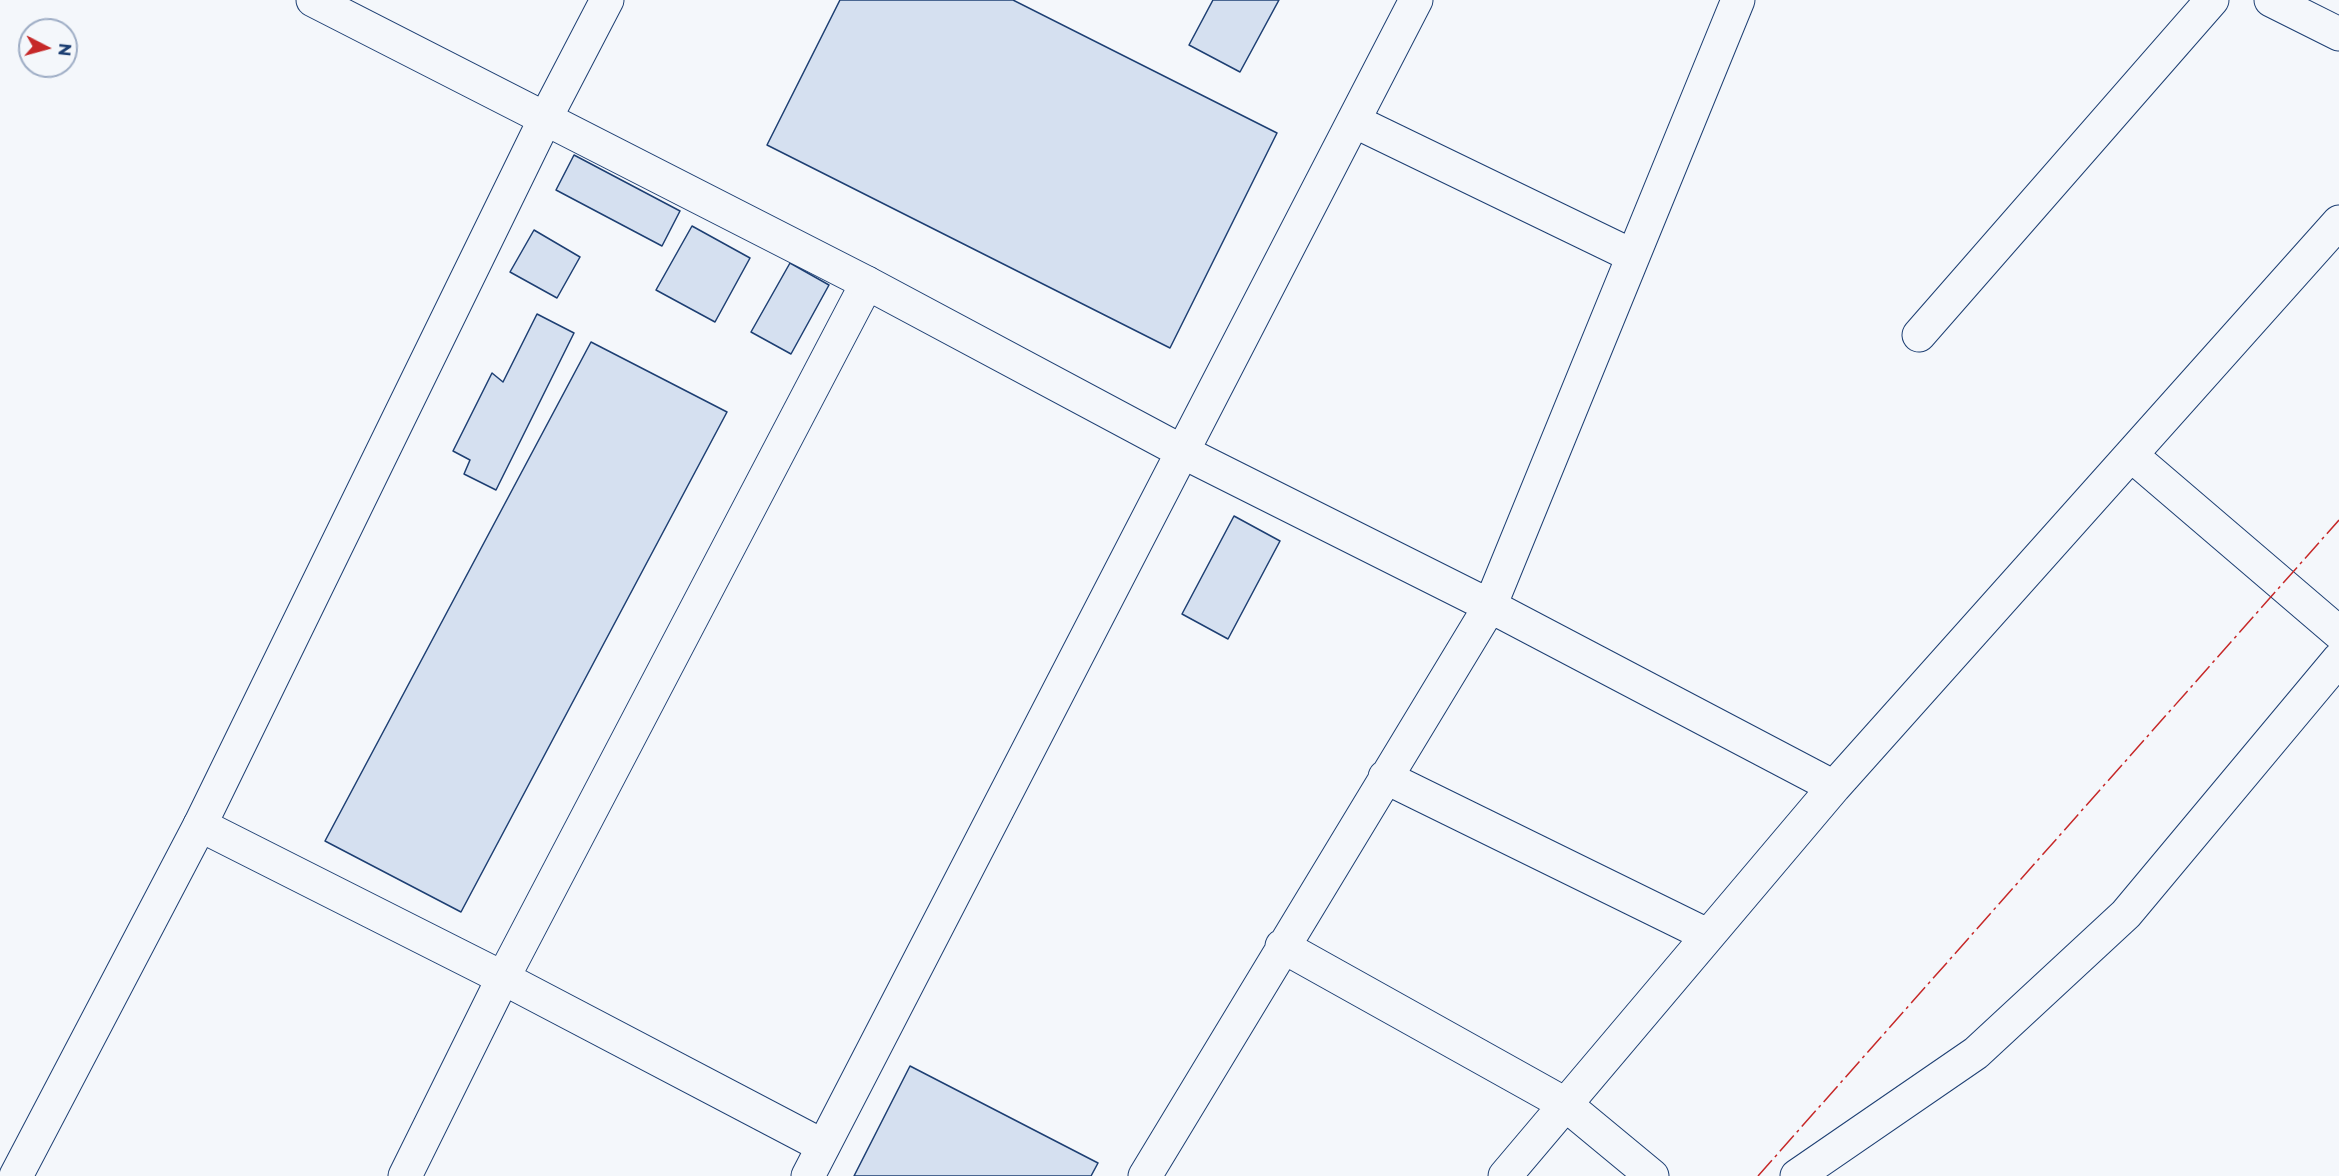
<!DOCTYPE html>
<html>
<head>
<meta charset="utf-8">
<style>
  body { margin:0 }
  #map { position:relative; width:2339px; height:1176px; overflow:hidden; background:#f4f7fb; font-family:Montserrat,sans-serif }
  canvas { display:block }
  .north { position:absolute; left:18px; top:18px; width:60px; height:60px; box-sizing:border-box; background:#f4f7fb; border:2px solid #9eadc5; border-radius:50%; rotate:96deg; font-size:16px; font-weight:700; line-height:24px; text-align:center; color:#1d3f73 }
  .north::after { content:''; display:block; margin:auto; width:21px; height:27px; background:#c62828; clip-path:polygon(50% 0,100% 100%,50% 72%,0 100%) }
</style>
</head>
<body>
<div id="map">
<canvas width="2339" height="1176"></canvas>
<div class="north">N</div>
</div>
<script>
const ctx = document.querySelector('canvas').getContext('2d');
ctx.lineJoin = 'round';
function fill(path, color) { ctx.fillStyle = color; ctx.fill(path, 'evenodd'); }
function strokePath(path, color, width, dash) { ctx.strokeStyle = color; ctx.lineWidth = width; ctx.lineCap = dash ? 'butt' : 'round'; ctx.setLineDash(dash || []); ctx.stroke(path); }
const building = new Path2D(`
  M840 0H1013L1277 133 1170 348 767 145Z
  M1213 0H1279L1240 72 1189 45Z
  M574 155 680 211 662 246 556 190Z
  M692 226 750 258 715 322 656 290Z
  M534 230 580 257 557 298 510 272Z
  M790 263 829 285 791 354 751 332Z
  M537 314 574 333 496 490 464 474 470 460 453 451 492 373 503 382Z
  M591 342 727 412 461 912 325 841Z
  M1234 516 1280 541 1228 639 1182 614Z
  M910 1066 1098 1163 1091 1176H854Z`);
fill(building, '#d5e0f0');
strokePath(building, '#1d3f73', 1.5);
const street = new Path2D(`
  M2271 0 2339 34
  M1354 121 1633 256
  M1919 335 2212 0
  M1183 452 1490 606 1834 787
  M2131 455 2339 633
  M1385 777 1707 935
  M200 825 503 978 823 1146
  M1282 946 1565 1104 1652 1176
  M405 1176 503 978 867 283
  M1145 1176 1490 606 1738 0
  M1505 1176 1834 787 2339 222
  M1797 1176 1976 1053 2126 914 2339 659`);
const secondary = new Path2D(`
  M313 0 867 283 1183 452
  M16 1176 200 825 545 119 607 0
  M808 1176 1416 0`);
strokePath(street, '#1d3f73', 35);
strokePath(secondary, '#1d3f73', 35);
strokePath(street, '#f4f7fb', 33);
strokePath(secondary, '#f4f7fb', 33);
strokePath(new Path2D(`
  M1758 1176 2339 520`), '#c62828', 1.5, [21, 4.5, 3, 4.5]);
</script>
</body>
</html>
